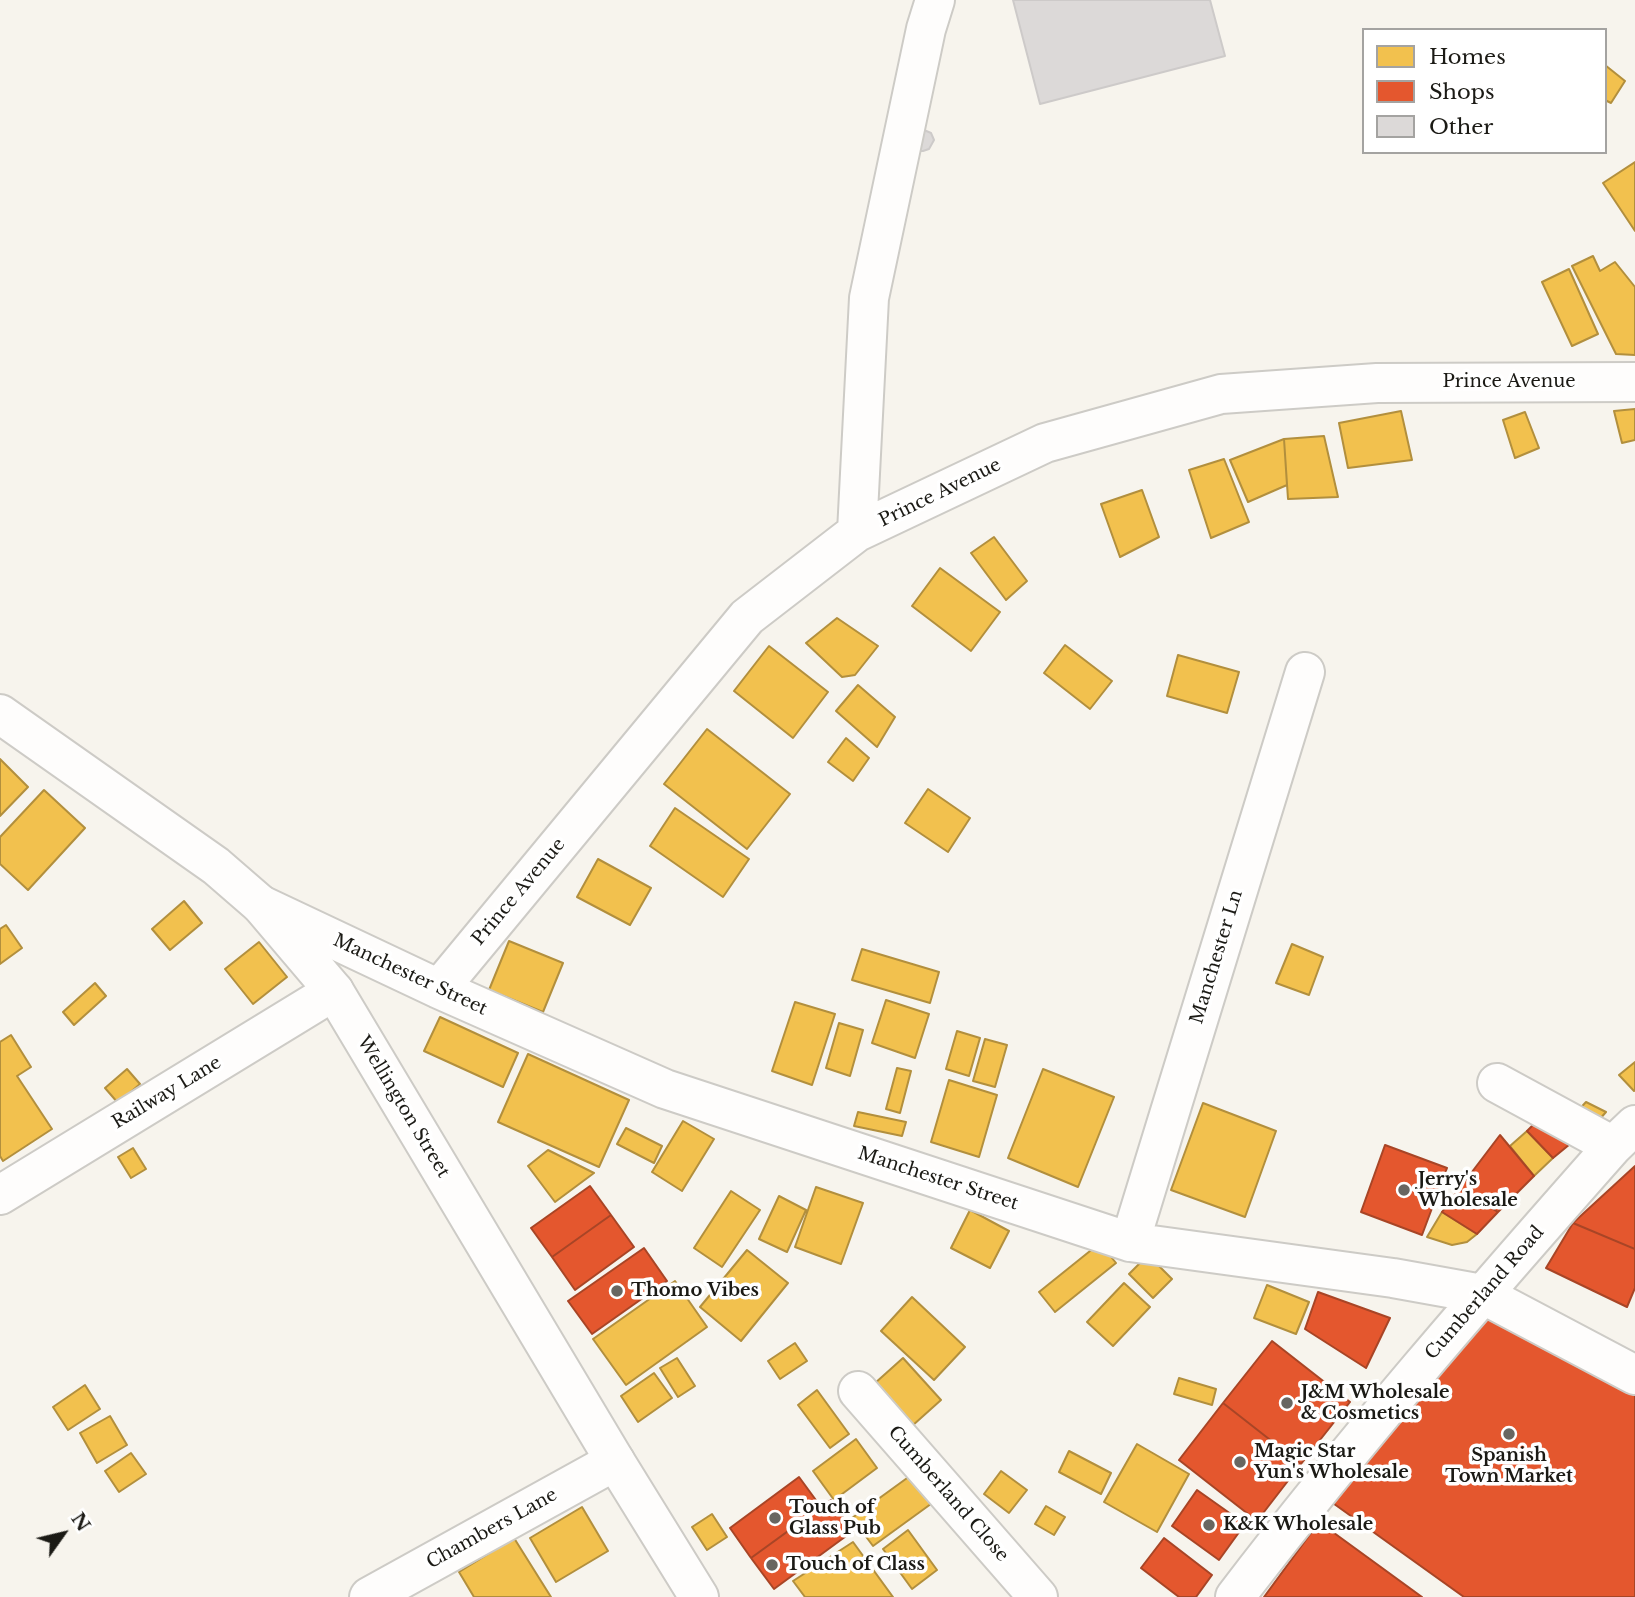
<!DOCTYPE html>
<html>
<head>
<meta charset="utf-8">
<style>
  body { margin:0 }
  #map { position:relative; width:1635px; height:1597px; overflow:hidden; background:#f7f4ed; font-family:"Libre Baskerville",serif }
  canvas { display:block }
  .legend { position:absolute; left:1362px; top:28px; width:245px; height:126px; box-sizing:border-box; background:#fff; border:2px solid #a4a3a1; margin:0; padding:9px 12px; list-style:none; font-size:21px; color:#1b1a15 }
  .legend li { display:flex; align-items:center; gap:14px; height:35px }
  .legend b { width:35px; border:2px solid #a4a3a1 }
  .north { position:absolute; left:28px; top:1499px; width:70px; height:70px; -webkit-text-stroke:5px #fff; paint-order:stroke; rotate:56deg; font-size:19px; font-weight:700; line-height:28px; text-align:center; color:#1b1a15 }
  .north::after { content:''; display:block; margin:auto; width:24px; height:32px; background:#1b1a15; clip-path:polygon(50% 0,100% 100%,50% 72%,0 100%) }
</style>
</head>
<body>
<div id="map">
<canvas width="1635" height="1597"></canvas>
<ul class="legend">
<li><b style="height:19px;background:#f2c14e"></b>Homes</li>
<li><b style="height:19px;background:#e4572e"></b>Shops</li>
<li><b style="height:19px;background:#dcd9d8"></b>Other</li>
</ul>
<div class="north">N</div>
</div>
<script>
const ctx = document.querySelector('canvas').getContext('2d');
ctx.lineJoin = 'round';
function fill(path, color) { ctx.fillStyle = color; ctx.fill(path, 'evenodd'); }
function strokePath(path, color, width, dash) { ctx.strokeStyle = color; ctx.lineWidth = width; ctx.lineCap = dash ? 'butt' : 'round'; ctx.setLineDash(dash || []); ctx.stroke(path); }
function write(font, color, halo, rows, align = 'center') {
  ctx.font = font + ' "Libre Baskerville",serif'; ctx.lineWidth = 7; ctx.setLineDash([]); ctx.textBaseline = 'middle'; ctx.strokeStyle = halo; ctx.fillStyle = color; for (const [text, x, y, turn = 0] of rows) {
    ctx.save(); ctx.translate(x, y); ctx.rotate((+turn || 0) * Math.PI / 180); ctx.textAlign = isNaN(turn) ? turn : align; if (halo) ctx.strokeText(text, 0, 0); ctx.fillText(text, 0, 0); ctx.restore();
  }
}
const homes = new Path2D(`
  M1605 65 1625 81 1611 103 1605 100Z
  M1635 162V231L1603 183Z
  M1593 256 1600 271 1615 262 1635 287V355L1616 354 1572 266Z
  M1569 269 1598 334 1572 346 1542 282Z
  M1635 409V440L1622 443 1614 411Z
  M1401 411 1412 460 1348 468 1339 423Z
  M1525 412 1539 448 1515 458 1503 420Z
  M1324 436 1338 497 1288 499 1284 439Z
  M1284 439 1287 485 1248 502 1230 460Z
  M1224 459 1249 522 1211 538 1189 470Z
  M1142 490 1159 537 1120 557 1101 504Z
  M994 537 1027 581 1006 600 971 553Z
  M940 568 1000 612 971 651 912 606Z
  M837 618 878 646 855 675 842 677 806 643Z
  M1065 645 1112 681 1090 709 1044 673Z
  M769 646 828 692 793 738 734 691Z
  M1178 655 1239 672 1227 713 1167 696Z
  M858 685 895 717 877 747 836 711Z
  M707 729 790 794 747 849 664 784Z
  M846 738 869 758 853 781 828 762Z
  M0 759 28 787 0 816Z
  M928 789 970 818 948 852 905 823Z
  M44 790 85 828 28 890 0 864V837Z
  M675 808 749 859 723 897 650 846Z
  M598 859 651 888 630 925 577 897Z
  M184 901 202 923 170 950 152 929Z
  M6 925 22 948 0 964V929Z
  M509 941 563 963 543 1012 489 990Z
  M259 942 287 977 253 1004 225 969Z
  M1292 944 1323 957 1309 995 1276 983Z
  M862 949 939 972 930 1003 852 980Z
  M95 983 106 996 74 1025 63 1012Z
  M886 1000 929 1014 915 1058 872 1043Z
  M795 1002 835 1014 812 1085 772 1071Z
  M440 1017 518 1053 503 1087 424 1051Z
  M839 1023 863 1030 850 1076 826 1068Z
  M957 1031 980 1038 969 1076 946 1069Z
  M11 1035 31 1067 17 1076 52 1129 3 1161 0 1156V1042Z
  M985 1039 1007 1045 995 1087 973 1081Z
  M528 1054 629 1100 599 1167 498 1122Z
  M1635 1062V1090L1634 1091 1619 1075Z
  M897 1068 911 1071 900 1113 886 1109Z
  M127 1069 140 1084 118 1103 105 1088Z
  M1043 1069 1114 1097 1078 1187 1008 1158Z
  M949 1080 997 1095 979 1157 931 1142Z
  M1586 1102 1606 1112 1592 1128 1572 1117Z
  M1203 1103 1276 1131 1245 1217 1171 1190Z
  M858 1112 906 1122 902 1136 854 1126Z
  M683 1121 714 1139 682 1191 652 1172Z
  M626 1128 662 1146 654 1163 617 1144Z
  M1527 1131 1553 1158 1534 1176 1510 1146Z
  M133 1148 146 1169 131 1178 118 1157Z
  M548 1150 594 1173 555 1202 528 1166Z
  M816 1187 863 1203 841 1264 795 1247Z
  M731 1191 760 1210 722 1267 694 1248Z
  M779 1196 806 1210 787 1252 759 1239Z
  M970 1210 1009 1231 990 1268 951 1248Z
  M1442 1212 1477 1234 1467 1242 1452 1245 1427 1237Z
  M1100 1243 1116 1263 1055 1312 1039 1292Z
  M747 1250 788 1283 741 1341 700 1307Z
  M1148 1255 1172 1279 1153 1298 1129 1274Z
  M675 1281 707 1327 626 1385 593 1339Z
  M1124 1283 1150 1307 1113 1346 1087 1322Z
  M1267 1285 1309 1302 1296 1334 1254 1318Z
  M912 1297 965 1347 934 1380 881 1331Z
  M795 1343 807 1361 780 1379 768 1361Z
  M677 1358 695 1386 678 1397 660 1368Z
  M903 1358 941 1400 912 1426 874 1384Z
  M654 1373 672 1398 638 1422 621 1396Z
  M1179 1378 1216 1389 1212 1405 1174 1394Z
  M85 1385 100 1409 68 1430 53 1407Z
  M817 1390 849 1434 830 1448 798 1405Z
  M110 1416 127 1445 97 1463 80 1433Z
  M856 1439 877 1468 834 1500 813 1471Z
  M1137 1444 1189 1474 1157 1532 1104 1502Z
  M1069 1451 1111 1473 1101 1494 1059 1472Z
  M131 1453 146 1474 119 1492 105 1471Z
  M1001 1471 1027 1490 1009 1513 984 1494Z
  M914 1473 935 1501 873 1546 852 1518Z
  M1046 1506 1065 1517 1054 1535 1035 1524Z
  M582 1507 608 1551 556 1582 530 1538Z
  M712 1514 727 1537 707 1550 692 1527Z
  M908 1530 937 1570 912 1589 883 1549Z
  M514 1538 551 1597H474L459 1572Z
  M853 1542 893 1597H805L793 1581Z`);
fill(homes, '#f2c14e');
strokePath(homes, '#b28f3d', 2);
const shops = new Path2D(`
  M1542 1116 1581 1135 1553 1158 1527 1131Z
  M1500 1135 1534 1176 1498 1212 1459 1189Z
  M1385 1145 1447 1168 1422 1235 1361 1212Z
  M1635 1166V1249L1573 1223Z
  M590 1186 611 1215 552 1257 531 1228Z
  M1459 1189 1498 1212 1477 1234 1442 1212Z
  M611 1215 634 1247 575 1290 552 1257Z
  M1573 1223 1635 1249V1288L1627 1307 1546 1268Z
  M644 1248 667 1281 592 1334 568 1301Z
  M1494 1289 1635 1367V1597H1464L1330 1501Z
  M1318 1292 1390 1318 1366 1368 1305 1329Z
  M1272 1341 1350 1402 1301 1464 1223 1403Z
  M1223 1403 1301 1464 1257 1521 1179 1460Z
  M799 1477 821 1507 751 1558 730 1528Z
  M1197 1490 1245 1524 1219 1560 1172 1526Z
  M831 1500 853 1531 774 1589 751 1558Z
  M1319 1522 1422 1597H1264Z
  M1164 1538 1212 1575 1196 1597H1179L1141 1568Z`);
fill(shops, '#e4572e');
strokePath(shops, '#a84526', 2);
const building = new Path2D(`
  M1013 0H1210L1225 56 1040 104Z
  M924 130 931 133 934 140 929 149 923 151H920Z`);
fill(building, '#dcd9d8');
strokePath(building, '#cdcac9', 2);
const minor = new Path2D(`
  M857 532 869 298 926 29 935 0
  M261 905 439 989 665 1089 1130 1242 1393 1278 1482 1294 1635 1375
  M439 989 747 617 857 532 1045 443 1221 394 1377 383 1635 382
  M1497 1083 1613 1146
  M0 1195 334 991
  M1130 1242 1305 672
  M858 1391 1038 1597
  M369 1597 615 1461
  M1235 1597C1354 1441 1483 1293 1613 1146L1635 1125`);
const major = new Path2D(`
  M0 714 216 866 261 905 334 991 615 1461 699 1597`);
strokePath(minor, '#cdcbc6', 42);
strokePath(major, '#cdcbc6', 42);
strokePath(minor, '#fefdfc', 38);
strokePath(major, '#fefdfc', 38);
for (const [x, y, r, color] of [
  [1404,1190,7,"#686661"],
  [617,1291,7,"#686661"],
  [1287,1403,7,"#686661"],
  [1509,1434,7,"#686661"],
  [1240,1462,7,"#686661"],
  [775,1518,7,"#686661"],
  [1209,1525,7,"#686661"],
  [772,1565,7,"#686661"]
]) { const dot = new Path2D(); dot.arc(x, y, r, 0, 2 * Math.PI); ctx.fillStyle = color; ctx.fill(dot); strokePath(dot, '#fff', 2.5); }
write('18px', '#1b1a15', '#fff', [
  ["Prince Avenue",1509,382],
  ["Prince Avenue",940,493,-26],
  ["Prince Avenue",519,892,-50],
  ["Manchester Ln",1217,957,-73],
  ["Manchester Street",410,975,25],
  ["Railway Lane",167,1093,-31],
  ["Wellington Street",403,1107,59],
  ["Manchester Street",938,1179,18],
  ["Cumberland Road",1485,1293,-49],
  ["Cumberland Close",948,1494,49],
  ["Chambers Lane",492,1529,-29]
]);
write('bold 18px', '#1b1a15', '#fff', [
  ["Jerry's",1418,1180],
  ["Wholesale",1418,1201],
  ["Thomo Vibes",631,1291],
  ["J&M Wholesale",1301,1393],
  ["& Cosmetics",1301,1414],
  ["Magic Star",1254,1452],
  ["Yun's Wholesale",1254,1473],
  ["Spanish",1509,1456,"center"],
  ["Town Market",1509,1477,"center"],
  ["Touch of",789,1508],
  ["Glass Pub",789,1529],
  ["K&K Wholesale",1223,1525],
  ["Touch of Class",786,1565]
], 'left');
</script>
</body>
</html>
